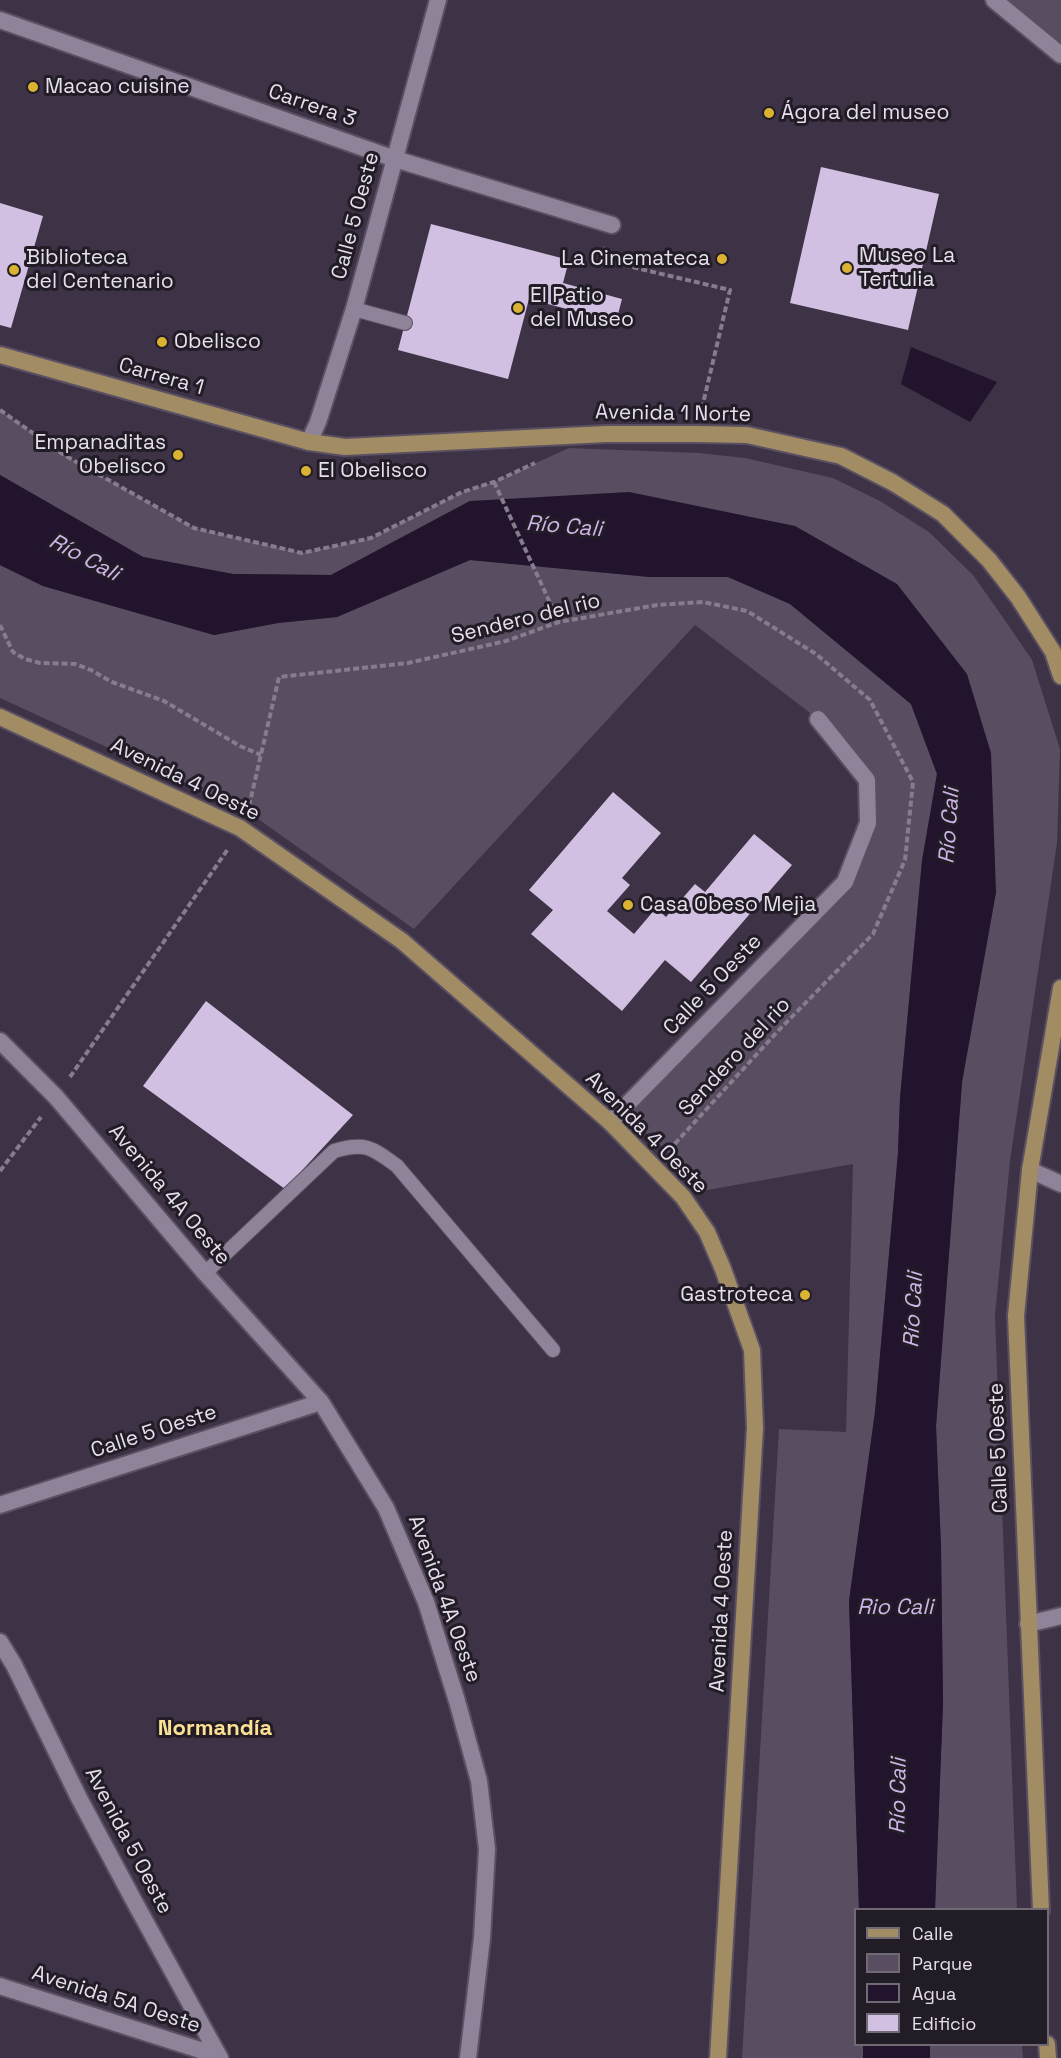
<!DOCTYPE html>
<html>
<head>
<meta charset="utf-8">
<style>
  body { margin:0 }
  #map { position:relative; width:1061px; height:2058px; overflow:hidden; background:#3d3246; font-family:"Space Grotesk",sans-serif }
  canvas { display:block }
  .legend { position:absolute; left:854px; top:1908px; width:195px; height:138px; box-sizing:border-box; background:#211c25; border:2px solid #706a75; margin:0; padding:8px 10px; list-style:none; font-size:18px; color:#e6dfec }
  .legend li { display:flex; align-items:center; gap:12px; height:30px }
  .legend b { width:30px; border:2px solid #706a75 }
</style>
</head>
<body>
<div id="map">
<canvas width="1061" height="2058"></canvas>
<ul class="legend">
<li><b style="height:8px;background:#a18c64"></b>Calle</li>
<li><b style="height:16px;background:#584d61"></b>Parque</li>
<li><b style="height:16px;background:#21142c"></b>Agua</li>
<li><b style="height:16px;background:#d1c0e1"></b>Edificio</li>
</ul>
</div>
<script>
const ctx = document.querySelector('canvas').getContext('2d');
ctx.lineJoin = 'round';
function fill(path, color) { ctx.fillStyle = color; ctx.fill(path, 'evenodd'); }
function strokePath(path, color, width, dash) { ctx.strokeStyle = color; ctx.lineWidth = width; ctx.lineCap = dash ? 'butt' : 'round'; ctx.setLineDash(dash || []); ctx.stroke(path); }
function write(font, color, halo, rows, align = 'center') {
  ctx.font = font + ' "Space Grotesk",sans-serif'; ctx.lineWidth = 6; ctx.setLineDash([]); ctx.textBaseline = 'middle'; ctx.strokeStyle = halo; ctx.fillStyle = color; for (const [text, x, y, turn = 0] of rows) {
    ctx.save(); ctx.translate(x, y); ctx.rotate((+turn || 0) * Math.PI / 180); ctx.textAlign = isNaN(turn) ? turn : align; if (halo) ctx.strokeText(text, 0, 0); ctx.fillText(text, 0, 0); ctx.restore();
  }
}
fill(new Path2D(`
  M994 0H1061V55Z
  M0 410 64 455 194 528 302 553 371 538 462 492 494 482 569 448 699 453 745 458 833 478 880 501 929 532 973 575 1002 616 1032 660 1060 749 1057 843 1010 1161 995 1315 1017 1909H935L943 1703 941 1547 936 1426 962 1082 996 892 897 584 470 501 331 575 233 574 143 557 0 475Z
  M470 560 650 577H728L790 604 911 704 937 774 922 861 900 1098 898 1153 875 1412 849 1601 859 1909 856 1910V2044L863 2045V2058H742L779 1429 846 1432 853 1164 702 1191 667 1152 621 1110 845 882 868 823 867 780 818 719 695 625 414 929 248 812 0 698V565L43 586 214 635 278 623 337 617Z
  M930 2045H1022L1023 2058H930Z`), '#584d61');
fill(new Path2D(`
  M911 347 997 382 970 422 901 384Z
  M0 475 143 557 233 574 331 575 470 501 629 492 795 526 897 584 967 674 991 753 996 892 962 1082 936 1426 941 1547 943 1703 935 1909H859L849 1601 875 1412 898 1153 900 1098 922 861 937 774 911 704 790 604 728 577H650L470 560 337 617 278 623 214 635 43 586 0 565Z
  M863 2045H930V2058H863Z`), '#21142c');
fill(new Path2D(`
  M821 167 939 194 908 330 790 303Z
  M0 203 43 216 11 328 0 325Z
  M431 224 569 260 563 283 622 299 616 322 529 299 508 379 398 350Z
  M613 792 661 833 622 878 630 885 607 911 634 934 656 908 666 917 695 884 705 892 754 834 792 865 691 982 665 960 622 1011 531 934 553 910 529 890Z
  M206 1001 353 1115 285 1189 143 1086Z`), '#d1c0e1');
const service = new Path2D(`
  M354 309 405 323
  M205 1273 334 1151C365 1142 371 1147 397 1166L553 1350`);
const minor = new Path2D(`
  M0 20 395 159 612 225
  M309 442 318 422 354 309 438 0
  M0 1041 56 1097 205 1273 321 1402 386 1508 426 1602 457 1701 479 1781 487 1849 482 1938 468 2058
  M610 1122 845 882 868 823 867 780 818 719
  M1030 1170 1061 1184
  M0 1505 321 1402
  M1028 1624 1061 1616
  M0 1642 14 1665 79 1798 134 1901 220 2058
  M0 1986 219 2056`);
const tertiary = new Path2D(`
  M994 0 1061 55`);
const primary = new Path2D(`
  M0 355 309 442 345 447 606 434H698L747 435 841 456 892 482 943 514 989 560 1018 597 1053 652 1061 676
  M0 717 240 828 402 941 610 1122 683 1197 707 1232 723 1269 752 1350 755 1428 718 2058
  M1041 1910 1016 1316 1030 1170 1061 988
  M1047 2044 1048 2058`);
strokePath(service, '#5a5062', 16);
strokePath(minor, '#5a5062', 20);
strokePath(tertiary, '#5a5062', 20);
strokePath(primary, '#5a5062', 20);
strokePath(new Path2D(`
  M606 247 602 260 730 290 701 412
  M0 410 64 455 194 528 302 553 371 538 462 492 494 482 535 463
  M494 482 559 622
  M0 625 13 652 25 659 40 663 75 664 91 670 112 682 164 701 240 746 261 755
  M249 806 279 677 408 663 506 641 559 622 657 605 703 602 747 611 816 654 870 700 913 782 905 860 873 934 778 1031 670 1149
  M70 1077 228 849
  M0 1171 41 1117`), '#867c8d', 4, [6, 3]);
strokePath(service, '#8f839a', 14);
strokePath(minor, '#8f839a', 16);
strokePath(tertiary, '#8f839a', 16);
strokePath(primary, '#a18c64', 16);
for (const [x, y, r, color] of [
  [33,87,6,"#dab333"],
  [769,113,6,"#dab333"],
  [722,259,6,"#dab333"],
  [847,268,6,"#dab333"],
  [14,270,6,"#dab333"],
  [518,308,6,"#dab333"],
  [162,342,6,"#dab333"],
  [178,455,6,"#dab333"],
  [306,471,6,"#dab333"],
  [628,905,6,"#dab333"],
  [805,1295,6,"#dab333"]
]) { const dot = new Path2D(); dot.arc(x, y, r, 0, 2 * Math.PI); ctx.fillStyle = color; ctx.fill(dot); strokePath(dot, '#211c25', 2); }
write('21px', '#e6dfec', '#211c25', [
  ["Macao cuisine",45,87],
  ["Ágora del museo",781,113],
  ["Museo La",859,256],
  ["Tertulia",859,280],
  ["Biblioteca",26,258],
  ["del Centenario",26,282],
  ["La Cinemateca",710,259,"right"],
  ["El Patio",530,296],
  ["del Museo",530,320],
  ["Obelisco",174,342],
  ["Empanaditas",166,443,"right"],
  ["Obelisco",166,467,"right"],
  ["El Obelisco",318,471],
  ["Casa Obeso Mejìa",640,905],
  ["Gastroteca",793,1295,"right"]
], 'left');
write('21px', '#e6dfec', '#211c25', [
  ["Carrera 3",312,106,19],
  ["Calle 5 Oeste",356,216,-75],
  ["Carrera 1",161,377,16],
  ["Avenida 1 Norte",673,414,1],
  ["Sendero del rio",526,619,-14],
  ["Avenida 4 Oeste",185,780,26],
  ["Calle 5 Oeste",713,985,-46],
  ["Sendero del rio",735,1057,-47],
  ["Avenida 4 Oeste",646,1133,45],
  ["Avenida 4A Oeste",169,1195,50],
  ["Calle 5 Oeste",154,1432,-18],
  ["Calle 5 Oeste",999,1448,-92],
  ["Avenida 4A Oeste",444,1599,70],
  ["Avenida 4 Oeste",722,1611,-87],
  ["Avenida 5 Oeste",128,1841,62],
  ["Avenida 5A Oeste",116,2000,18]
]);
write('italic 22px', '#d0b4e8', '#211c25', [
  ["Río Cali",564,527,5],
  ["Río Cali",84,558,28],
  ["Río Cali",950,826,-86],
  ["Río Cali",914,1310,-87],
  ["Rio Cali",895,1608],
  ["Río Cali",899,1796,-89]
]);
write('bold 22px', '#fce194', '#211c25', [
  ["Normandía",215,1729]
]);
</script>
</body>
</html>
